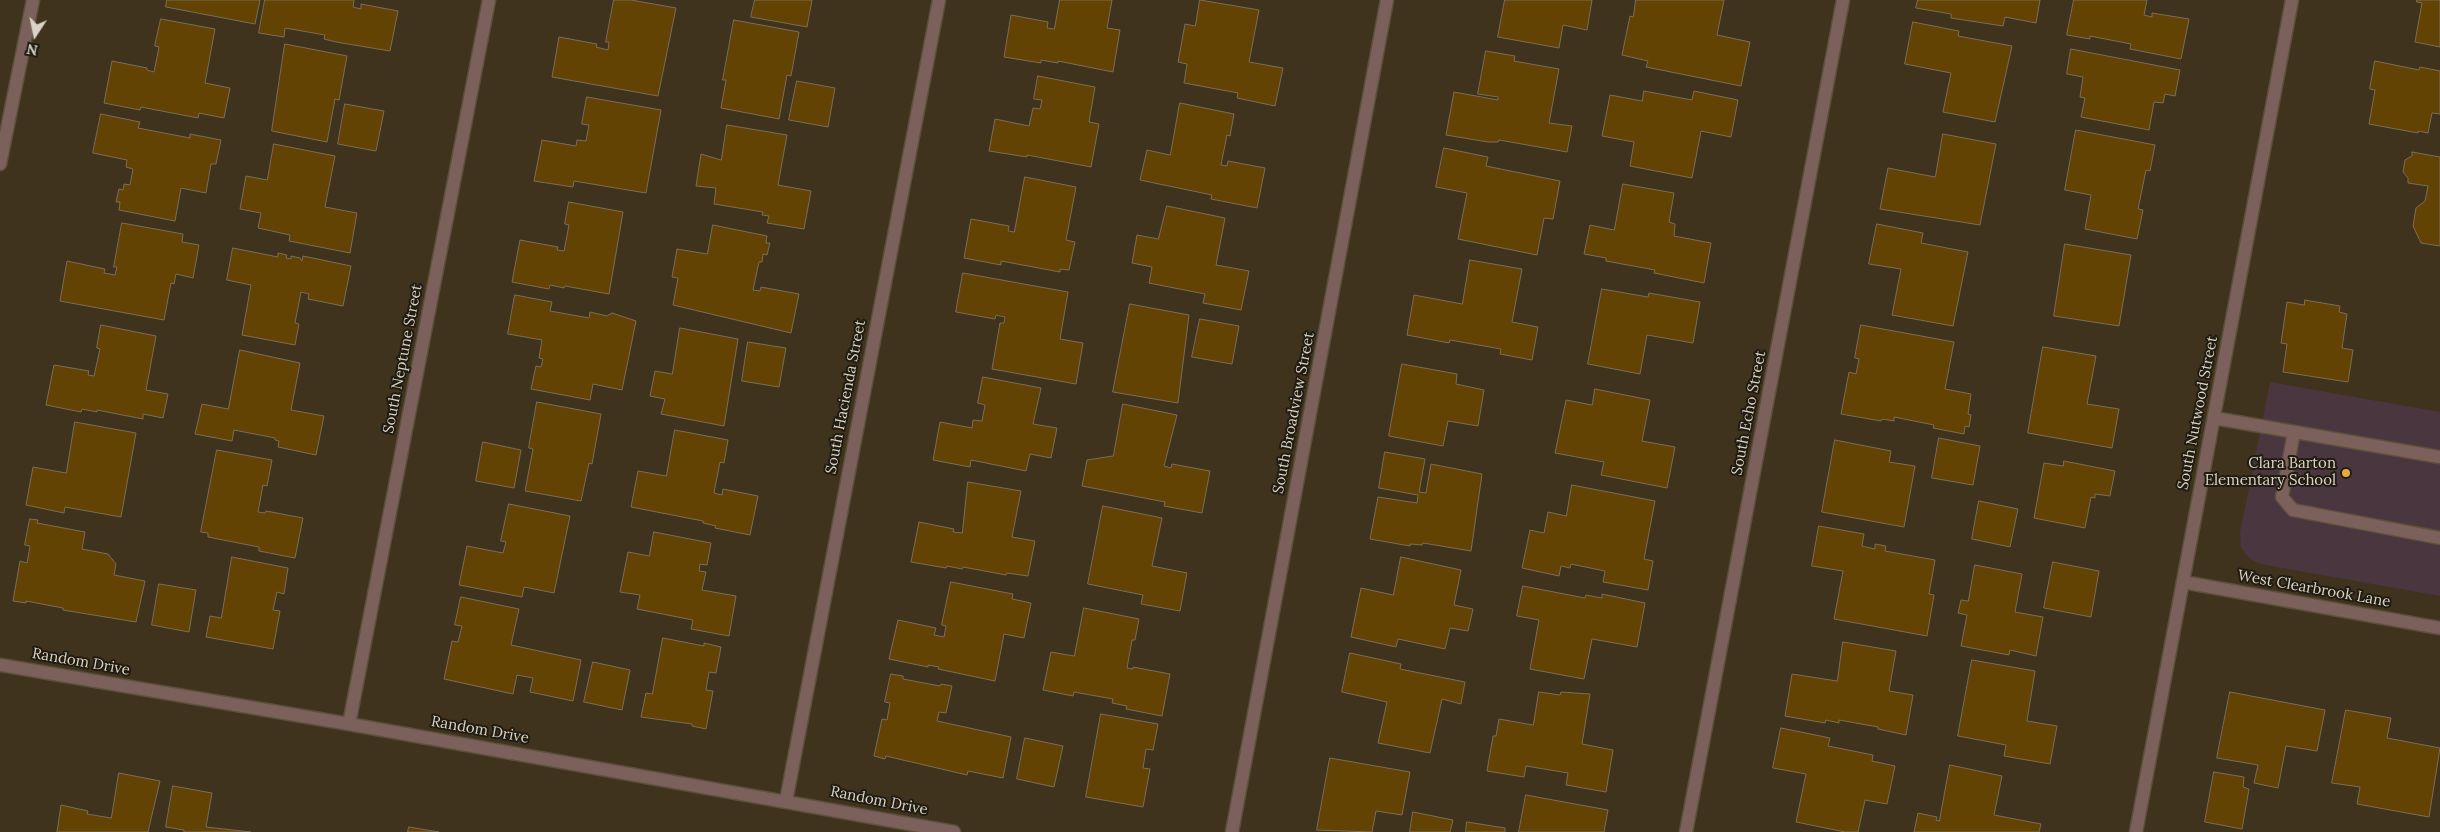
<!DOCTYPE html>
<html>
<head>
<meta charset="utf-8">
<style>
  body { margin:0 }
  #map { position:relative; width:2440px; height:832px; overflow:hidden; background:#3f331d; font-family:Lora,serif }
  canvas { display:block }
  .north { position:absolute; left:10px; top:10px; width:50px; height:50px; -webkit-text-stroke:4px #211c12; paint-order:stroke; rotate:191deg; font-size:14px; font-weight:700; line-height:20px; text-align:center; color:#dad3c6 }
  .north::after { content:''; display:block; margin:auto; width:18px; height:22px; background:#dad3c6; clip-path:polygon(50% 0,100% 100%,50% 72%,0 100%) }
</style>
</head>
<body>
<div id="map">
<canvas width="2440" height="832"></canvas>
<div class="north">N</div>
</div>
<script>
const ctx = document.querySelector('canvas').getContext('2d');
ctx.lineJoin = 'round';
function fill(path, color) { ctx.fillStyle = color; ctx.fill(path, 'evenodd'); }
function strokePath(path, color, width, dash) { ctx.strokeStyle = color; ctx.lineWidth = width; ctx.lineCap = dash ? 'butt' : 'round'; ctx.setLineDash(dash || []); ctx.stroke(path); }
function write(font, color, halo, rows, align = 'center') {
  ctx.font = font + ' Lora,serif'; ctx.lineWidth = 4; ctx.setLineDash([]); ctx.textBaseline = 'middle'; ctx.strokeStyle = halo; ctx.fillStyle = color; for (const [text, x, y, turn = 0] of rows) {
    ctx.save(); ctx.translate(x, y); ctx.rotate((+turn || 0) * Math.PI / 180); ctx.textAlign = isNaN(turn) ? turn : align; if (halo) ctx.strokeText(text, 0, 0); ctx.fillText(text, 0, 0); ctx.restore();
  }
}
fill(new Path2D(`
  M2270 382 2440 412V596L2260 564 2250 559 2241 548 2240 533Z`), '#49363f');
const building = new Path2D(`
  M167 0H260L255 24 166 7Z
  M265 0H354L353 7 361 9V4L398 11 390 51 336 42 324 39 325 35 285 28 284 37 259 33Z
  M614 0H631L676 8 658 96 552 77 559 37 597 44 596 47 608 50 609 42H606Z
  M755 0H812L807 27 751 17Z
  M1060 0H1112L1107 28 1120 30 1113 72 1058 61V63L1041 60V63L1004 57 1011 15 1048 22 1047 28 1054 29Z
  M1200 0 1259 10 1249 62 1283 68 1275 106 1237 98 1238 93 1184 83 1187 64 1178 62 1185 24 1195 26Z
  M1505 0H1592L1587 30 1563 25 1559 48 1498 37Z
  M1636 0H1724L1717 35 1750 42 1741 86 1646 67 1648 61 1622 55 1630 16 1633 17Z
  M1918 0H2040L2036 23 2005 17 2003 26 1951 18V14L1916 8Z
  M2074 0H2147L2144 15 2152 17V13L2189 19 2181 59 2130 49 2131 44 2090 36V39L2067 35Z
  M2417 0H2440V47L2415 42 2422 3 2417 2Z
  M161 19 215 29 205 83 230 88 224 118 199 113 198 118 141 107 140 110 104 103 112 61 147 68V70L154 72 159 47 155 46Z
  M734 20 799 32 791 76 787 75 779 119 721 108 726 80H723Z
  M1913 22 1959 31 1958 36 2012 46 1995 122 1943 112 1951 73 1905 64Z
  M285 44 347 56 339 100 335 99 327 142 272 131Z
  M2071 49 2180 70 2175 96 2165 94 2163 103 2154 102 2149 130 2081 117 2085 98 2080 97 2083 77 2067 74Z
  M1486 51 1515 56 1514 61 1559 69 1549 123 1572 126 1567 152 1499 140 1498 142H1488L1446 135 1454 92 1498 100V97L1478 94Z
  M2375 61 2419 70 2420 67 2440 71V114L2432 113 2428 133 2418 131V133L2369 124 2375 90 2370 89Z
  M1038 76 1095 87 1089 122 1099 124 1091 167 1027 155V157L989 151 995 119 1029 126 1033 108 1040 109 1042 100 1034 99Z
  M797 81 835 88 828 127 789 120Z
  M1644 91 1692 100 1694 91 1738 100 1731 137 1701 131 1692 178 1630 166 1634 142 1602 136 1610 95 1642 101Z
  M587 97 661 110 646 193 574 181 573 187 534 181 542 140 576 146 577 140 586 141 589 125 582 124Z
  M1180 103 1234 114 1230 136 1227 135 1221 165 1227 166 1228 161 1265 168 1257 208 1211 199 1212 195 1140 180 1147 150 1170 155Z
  M345 104 384 111 376 151 338 144Z
  M101 114 140 122 138 128 190 138V134L221 140 216 164H211L206 193 181 188 175 221 119 210 120 202H116L119 189 123 190 124 184 130 185 133 169 126 167 127 160 93 153Z
  M727 125 787 135 778 185 811 191 804 229 767 223 769 216 762 215 763 212 714 204 716 188 696 186 701 154 721 160Z
  M2076 130 2155 145 2150 171 2146 170 2138 209 2143 210 2137 239 2085 229 2091 195 2065 190Z
  M1943 134 1996 144 1980 225 1880 209 1888 168 1935 177Z
  M274 144 335 156 325 207 357 213 350 253 289 241 290 235 258 228 261 213 240 209 246 176 267 180Z
  M1444 148 1488 157 1486 166 1560 181 1553 219 1544 218 1537 255 1458 239 1467 193 1436 187Z
  M2412 152 2440 157V246L2421 243 2413 226 2416 208 2425 201 2428 186 2408 183V178L2403 172 2405 160 2412 156Z
  M1025 177 1076 187 1066 240 1075 242 1069 270 1060 269V272L1001 261V265L964 258 971 219 1009 226 1008 231 1014 232Z
  M1623 184 1674 193 1669 222 1675 224 1674 236 1711 243 1704 283 1654 273 1655 270 1606 261V258L1584 254 1590 225 1614 230Z
  M569 202 623 212 609 294 565 286 564 288 550 285 549 289 512 282 520 240 558 247 557 250 564 251 569 225 565 224Z
  M1167 206 1225 218 1216 265 1249 271 1241 310 1203 303 1205 294 1149 283 1152 267 1132 263 1137 235 1158 239Z
  M122 223 183 234 182 242 199 245 193 278 176 274 174 284 171 283 164 320 60 301 67 261 105 269 104 273 115 275 117 267H114Z
  M1877 224 1923 233 1921 243 1968 252 1953 326 1892 315 1901 269 1869 264Z
  M713 225 767 236 766 243H770L767 255 763 254 762 262H759L753 290 760 291 761 287 799 294 791 333 673 305 678 278 672 277 677 249 707 254Z
  M2065 244 2131 255 2119 326 2054 316Z
  M233 248 278 257V253L287 255 286 258 291 259V256L300 258 302 261 303 256 351 266 343 306 308 299 309 294 301 292 295 323 299 324 295 345 242 335 251 285 227 280Z
  M1470 260 1522 269 1512 322 1538 327 1532 360 1500 354 1501 349 1450 340 1449 343 1407 335 1414 295 1462 304Z
  M963 273 1068 292 1060 339 1083 343 1076 384 992 369 1000 323H1004L1005 317 996 315 995 319 956 312Z
  M1602 289 1648 297 1649 293 1700 302 1693 343 1647 335 1640 374 1588 364Z
  M515 295 552 302 550 311 589 318 590 312 607 316 612 313 636 321 622 390 593 384 590 400 531 389 536 366 541 367 543 359 539 358 542 340 508 334Z
  M2305 300 2340 306 2339 312 2347 314 2342 348 2353 350 2348 382 2283 372 2287 344 2281 343 2287 302 2304 305Z
  M1130 304 1189 315 1178 403 1113 392Z
  M1200 319 1239 326 1232 364 1192 357Z
  M101 325 156 336 146 390 168 394 163 418 143 414V419L97 410V412L82 409 81 412 46 405 54 365 89 371 88 375 94 376 100 349 97 348Z
  M1861 325 1954 342 1945 389 1971 394 1968 414 1971 415 1969 427 1965 426 1964 434 1933 428 1934 425 1894 417V421L1882 419 1881 421 1841 414 1849 372 1856 374 1859 359 1855 358Z
  M680 328 738 339 724 426 661 414 665 399 650 396 655 371 672 374Z
  M748 342 786 348 779 387 742 381Z
  M2043 347 2096 356 2087 404 2119 409 2112 448 2028 433Z
  M240 350 300 363 291 410 324 416 316 455 278 447 279 441 275 440V438L234 430 232 441 195 434 202 404 228 409Z
  M1402 364 1457 374 1456 384 1484 390 1478 426 1448 421 1443 446 1389 436Z
  M983 377 1041 388 1033 424 1057 428 1051 458 1030 454 1026 471 971 460 970 467 933 460 940 422 972 428 973 420 982 421 985 405 978 403Z
  M1595 389 1650 400 1642 441 1675 447 1667 488 1601 475 1604 462 1555 453 1566 400 1592 405Z
  M537 402 601 414 592 464 589 463 581 501 525 491 533 449 529 448Z
  M1123 404 1177 415 1164 466 1171 468 1172 464 1210 471 1202 513 1164 506 1165 502 1082 486 1087 460 1113 456Z
  M75 422 136 433 121 517 65 507 64 513 26 505 33 467 66 473Z
  M675 430 728 440 724 463 720 462 714 493 722 495 723 489 758 496 750 535 715 528 716 526 703 523V521L631 507 638 471 666 476Z
  M1939 438 1980 446 1973 485 1932 478Z
  M1835 440 1891 451 1889 462 1915 466 1904 527 1822 512Z
  M483 442 521 450 514 488 476 481Z
  M217 450 272 460 267 486 263 485 258 512 265 513 266 511 303 518 295 558 259 551V547L208 537V533L201 532Z
  M1385 452 1425 459 1419 492 1426 493 1431 464 1482 474 1471 551 1423 543 1422 545 1410 544V546L1370 539 1378 497 1417 503 1418 495 1379 488Z
  M2064 461 2115 471 2110 496 2095 494V498L2091 497 2085 528 2034 518 2044 463 2063 466Z
  M968 482 1021 491 1012 537 1035 541 1028 576 1007 573 1006 575 963 567 962 569 947 566 946 568 911 562 919 522 954 529 953 532 962 533Z
  M1572 485 1655 501 1644 559 1653 561 1648 590 1603 582 1605 571 1571 564 1570 568 1561 566 1559 576 1522 568 1530 530 1544 533 1548 512 1566 516Z
  M1979 501 2018 509 2010 547 1972 539Z
  M509 504 570 516 554 593 524 587 522 597 459 585 467 546 503 553 506 542 501 541Z
  M1103 506 1162 518 1152 566 1187 573 1180 611 1141 604 1143 595 1088 584Z
  M30 519 38 520 37 523 85 532 82 549 108 554 116 564 114 575 145 581 136 622 63 610V608L26 601V603L13 601 20 561 27 563 30 546 25 545Z
  M1819 526 1864 534 1862 546 1875 549V544L1886 546 1885 551 1935 560 1929 594 1934 595 1927 636 1834 619 1843 571 1812 566Z
  M654 532 711 543 707 565 700 564 699 571 706 572 702 590 736 596 729 636 691 629 693 620 637 609 640 595 620 592 628 552 649 556Z
  M232 557 288 568 284 594 277 592 273 610 280 611 273 649 206 637 210 616 221 618Z
  M1401 557 1461 570 1454 605 1473 609 1468 631 1450 628 1445 649 1398 639 1396 647 1351 637 1361 588 1393 595Z
  M2053 562 2099 571 2091 617 2044 608Z
  M1975 565 2022 574 2015 612 2043 617 2036 656 2010 650 2009 655 1961 646 1967 615 1958 613 1961 600 1968 601Z
  M951 582 1013 594 1012 599 1031 603 1024 638 1004 634 995 681 938 669 939 667 928 665V667L889 659 898 620 936 628 934 635 944 637 946 626 942 625Z
  M159 584 196 590 189 632 152 625Z
  M1523 586 1585 598 1586 595 1602 598V594L1645 603 1637 647 1592 639 1584 679 1530 669 1539 620 1517 616Z
  M461 597 519 609 511 645 581 660 573 701 530 692 533 678 517 675 513 694 444 679 452 641 458 642 462 626 455 625Z
  M1084 608 1139 619 1135 640H1132L1127 668 1133 669V667L1170 674 1162 716 1126 709 1127 706 1112 703 1113 699 1074 692 1073 696 1043 690 1051 652 1074 656Z
  M663 638 704 646V643L721 647 716 673 709 672 706 690 713 691 706 729 692 726V724L641 717 646 693 652 694Z
  M1843 642 1896 651 1889 691 1913 695 1906 735 1878 729V727L1839 720V723L1826 720 1825 723 1785 716 1792 674 1837 681Z
  M1350 653 1401 664 1400 669 1465 682 1461 704 1442 699 1430 753 1378 743 1387 702 1342 692Z
  M1972 660 2035 671 2027 721 2057 726 2050 764 2004 756 2006 745 1958 736Z
  M593 662 630 670 622 710 584 702Z
  M891 674 903 676V679L940 686 941 684 952 686 946 713 939 712 937 721 1011 737 1003 778 968 771 967 775 886 756 885 759 874 756 882 719 887 720 890 703 885 702Z
  M1539 692 1560 695 1561 692 1590 694 1582 744 1613 750 1606 792 1566 785 1568 773 1526 766 1524 777 1487 771 1493 736H1496L1499 719 1533 725Z
  M2230 692 2325 710 2317 751 2286 746 2278 788 2254 783 2258 765 2217 758Z
  M2346 710 2391 718 2387 738 2440 748 2429 817 2357 804 2360 787 2332 783Z
  M1101 714 1158 724 1153 750 1146 749 1143 768 1150 769 1143 807 1086 797Z
  M1781 728 1830 738 1828 746 1873 755 1872 761 1895 766 1887 804 1865 800 1858 832H1845L1796 822 1806 774 1773 768Z
  M1025 738 1063 746 1054 787 1017 779Z
  M1330 758 1410 772 1402 815 1376 811 1372 832 1317 830Z
  M1950 765 2002 776 1994 815 2041 824 2039 832H1914L1918 813 1937 817 1936 820 1939 821Z
  M2214 772 2244 777 2243 787 2249 789 2242 829 2205 822Z
  M119 773 160 781 148 832H57L61 805 88 811 87 814 111 818Z
  M173 786 212 793 206 827 251 832H184V830L166 827Z
  M1526 795 1608 810 1604 832H1519Z
  M1413 812 1453 820 1450 832H1410Z
  M1467 822 1505 828V832H1466Z
  M409 827 439 832H408Z`);
fill(building, '#634304');
strokePath(building, '#7d6d56', 1);
const service = new Path2D(`
  M2214 418 2440 457
  M2294 432 2282 497 2293 510 2440 538`);
const minor = new Path2D(`
  M0 164 33 0
  M2183 582 2440 628
  M0 665 349 724 954 832
  M349 724 489 0
  M786 801 939 0
  M1232 832 1387 0
  M1686 832 1843 0`);
const tertiary = new Path2D(`
  M2136 832 2292 0`);
strokePath(service, '#5b503b', 15);
strokePath(minor, '#5b503b', 15);
strokePath(tertiary, '#5b503b', 15);
strokePath(service, '#7c605c', 12);
strokePath(minor, '#7c605c', 12);
strokePath(tertiary, '#7c605c', 12);
for (const [x, y, r, color] of [
  [2346,473,5,"#e9ab38"]
]) { const dot = new Path2D(); dot.arc(x, y, r, 0, 2 * Math.PI); ctx.fillStyle = color; ctx.fill(dot); strokePath(dot, '#211c12', 2); }
write('15px', '#dad3c6', '#211c12', [
  ["South Neptune Street",403,359,-79],
  ["South Hacienda Street",846,397,-79],
  ["South Broadview Street",1294,413,-79],
  ["South Echo Street",1749,413,-79],
  ["South Nutwood Street",2198,413,-79],
  ["West Clearbrook Lane",2314,589,10],
  ["Random Drive",81,662,10],
  ["Random Drive",480,730,10],
  ["Random Drive",879,801,11]
]);
write('15px', '#dad3c6', '#211c12', [
  ["Clara Barton",2336,464],
  ["Elementary School",2336,481]
], 'right');
</script>
</body>
</html>
